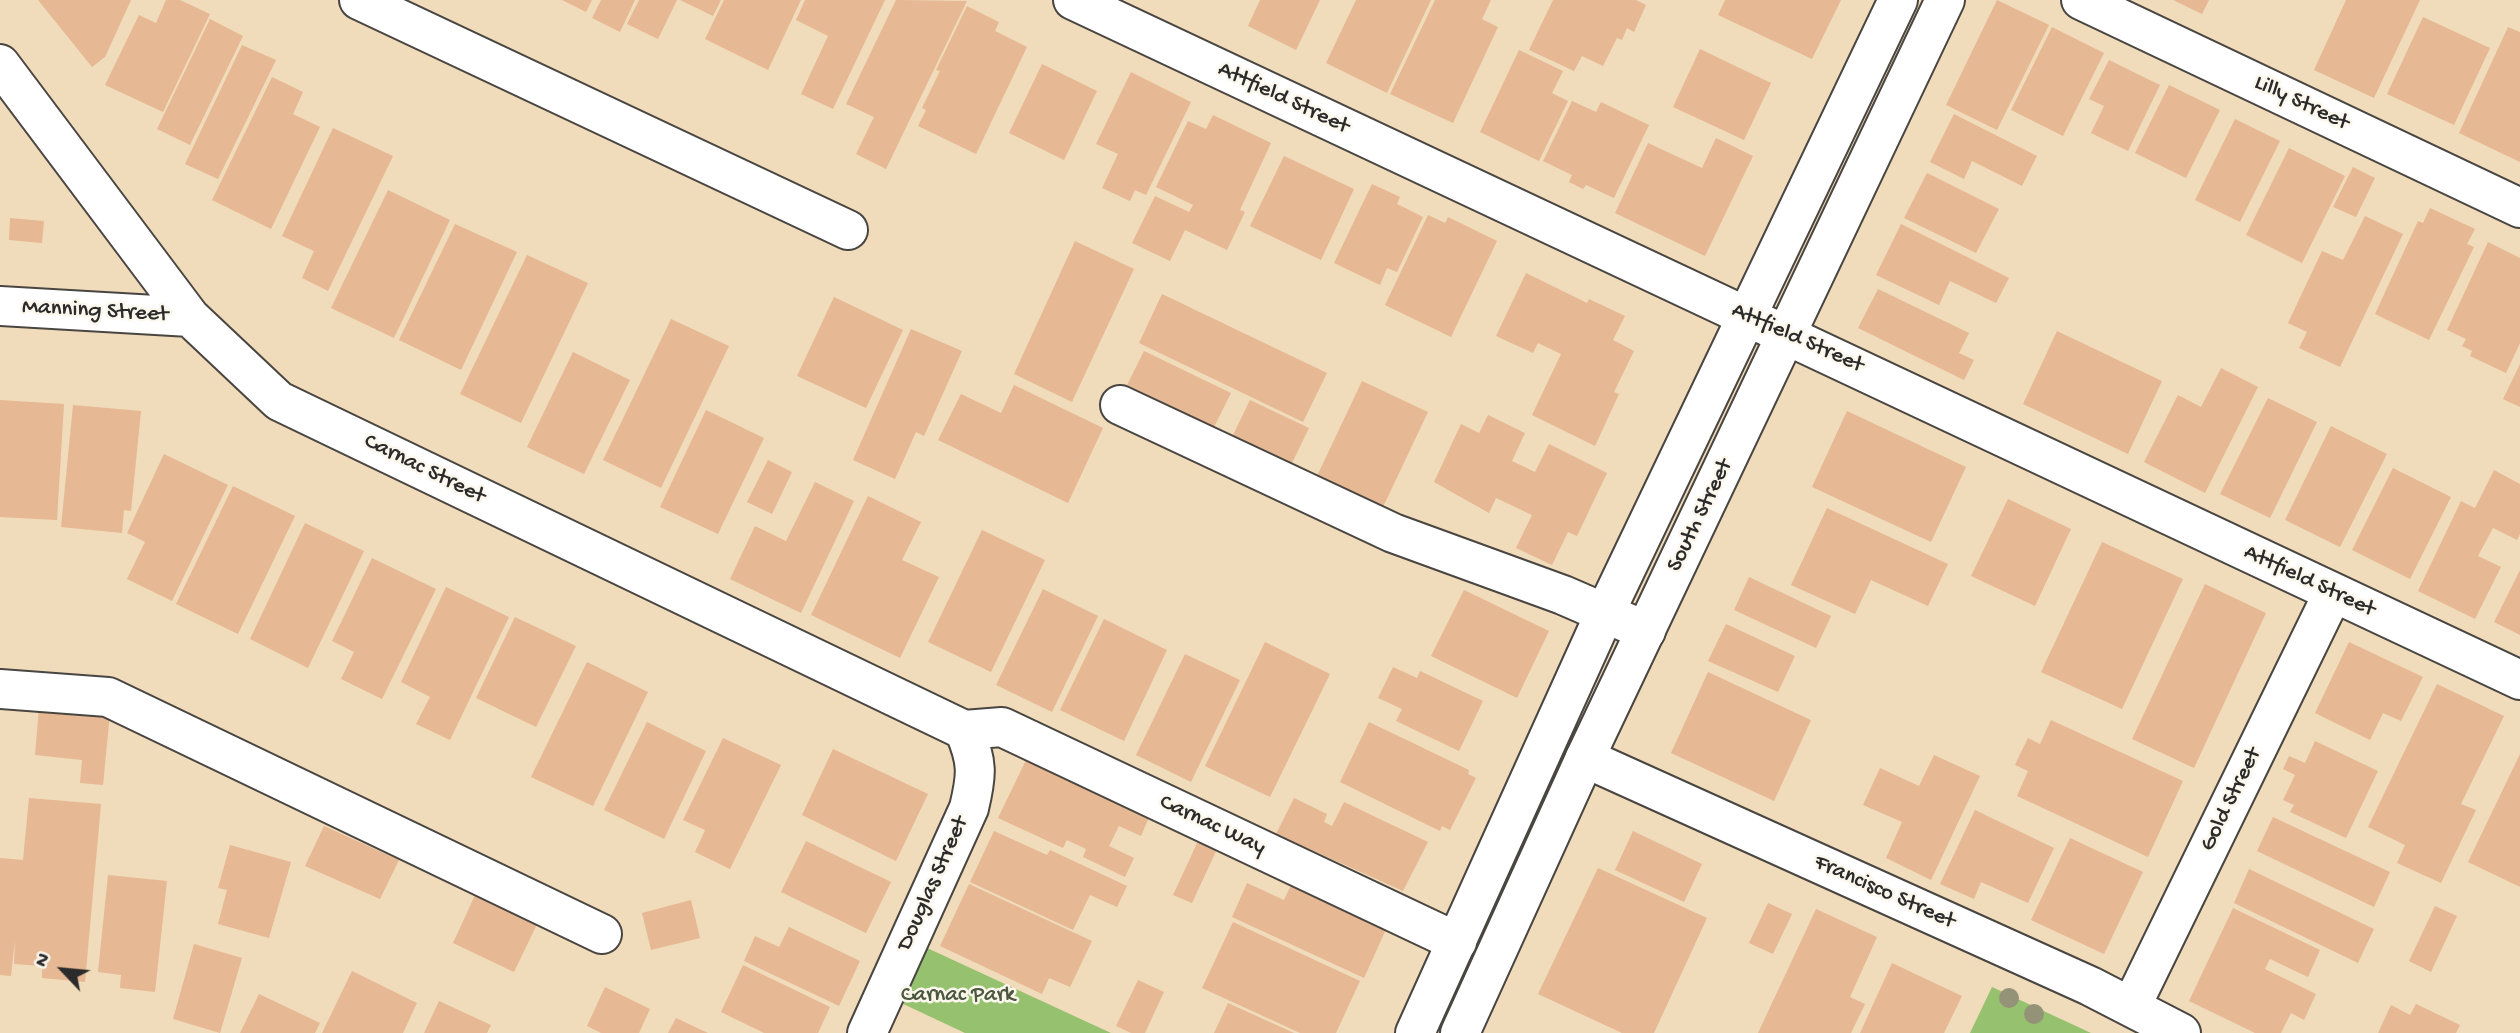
<!DOCTYPE html>
<html>
<head>
<meta charset="utf-8">
<style>
  body { margin:0 }
  #map { position:relative; width:2520px; height:1033px; overflow:hidden; background:#f0dbbb; font-family:"Gochi Hand",sans-serif }
  canvas { display:block }
  .north { position:absolute; left:28px; top:935px; width:70px; height:70px; -webkit-text-stroke:5px #fbf7ec; paint-order:stroke; rotate:296deg; font-size:19px; font-weight:700; line-height:28px; text-align:center; color:#2b2b2b }
  .north::after { content:''; display:block; margin:auto; width:24px; height:32px; background:#2b2b2b; clip-path:polygon(50% 0,100% 100%,50% 72%,0 100%) }
</style>
</head>
<body>
<div id="map">
<canvas width="2520" height="1033"></canvas>
<div class="north">N</div>
</div>
<script>
const ctx = document.querySelector('canvas').getContext('2d');
ctx.lineJoin = 'round';
function fill(path, color) { ctx.fillStyle = color; ctx.fill(path, 'evenodd'); }
function strokePath(path, color, width, dash) { ctx.strokeStyle = color; ctx.lineWidth = width; ctx.lineCap = dash ? 'butt' : 'round'; ctx.setLineDash(dash || []); ctx.stroke(path); }
function write(font, color, halo, rows, align = 'center') {
  ctx.font = font + ' "Gochi Hand",sans-serif'; ctx.lineWidth = 5; ctx.setLineDash([]); ctx.textBaseline = 'middle'; ctx.strokeStyle = halo; ctx.fillStyle = color; for (const [text, x, y, turn = 0] of rows) {
    ctx.save(); ctx.translate(x, y); ctx.rotate((+turn || 0) * Math.PI / 180); ctx.textAlign = isNaN(turn) ? turn : align; if (halo) ctx.strokeText(text, 0, 0); ctx.fillText(text, 0, 0); ctx.restore();
  }
}
fill(new Path2D(`
  M925 947 1111 1033H965L899 1002Z
  M1992 987 2091 1033H1970Z`), '#96c26f');
fill(new Path2D(`
  M38 0H131L105 57 92 67Z
  M166 0H180L210 14 163 112 105 85 139 15 156 23Z
  M562 0H592L586 12Z
  M601 0H635L620 32 592 18Z
  M639 0H677L658 39 627 24Z
  M680 0H721L713 16Z
  M724 0H801L768 70 705 39Z
  M805 0H885L833 109 801 94 828 36 796 20Z
  M896 0 967 1 886 169 856 154 874 117 846 104Z
  M1260 0H1320L1296 50 1248 26Z
  M1356 0H1431L1387 93 1326 63Z
  M1435 0H1491L1482 19 1498 27 1453 123 1390 94Z
  M1553 0H1636L1646 5 1634 32 1627 28 1622 40 1617 38 1603 66 1582 56 1574 71 1529 50Z
  M1725 0H1841L1812 59 1718 15Z
  M1997 0 2049 25 1997 130 1946 105Z
  M2173 0H2209L2202 14Z
  M2346 0H2420L2374 98 2314 70Z
  M967 6 999 22 995 31 1027 47 976 154 918 126 926 110 922 108 940 71 936 70Z
  M2423 17 2490 48 2454 125 2387 94Z
  M210 19 243 36 190 145 157 129Z
  M2052 27 2104 53 2063 136 2011 110Z
  M2508 27 2520 32V162L2459 133Z
  M242 45 276 60 218 179 185 164Z
  M1700 49 1771 83 1744 140 1673 107Z
  M1519 50 1563 71 1552 93 1568 101 1539 161 1480 132Z
  M2109 60 2160 85 2128 151 2091 133 2104 106 2089 99Z
  M1042 64 1097 91 1064 160 1009 133Z
  M1131 72 1191 102 1146 195 1135 190 1130 201 1102 188 1118 154 1096 144Z
  M272 77 303 92 293 114 320 127 271 229 212 200Z
  M2169 85 2220 110 2186 178 2135 153Z
  M1572 101 1596 112 1601 102 1649 125 1614 198 1586 185 1583 189 1569 182 1572 175 1543 161Z
  M1954 114 2037 156 2022 186 1972 161 1964 179 1930 162Z
  M1213 115 1271 143 1240 210 1245 212 1227 250 1185 230 1170 261 1132 243 1155 196 1189 212 1193 205 1156 187 1188 121 1206 129Z
  M2235 119 2280 141 2240 222 2195 200Z
  M333 128 393 156 328 291 302 278 314 251 282 236Z
  M1716 138 1753 156 1705 256 1615 213 1648 143 1702 168Z
  M2289 148 2345 176 2302 263 2246 235Z
  M1284 156 1354 189 1321 260 1250 226Z
  M2353 167 2375 178 2356 217 2333 207Z
  M1927 173 1999 209 1976 253 1904 218Z
  M1372 184 1400 197 1397 204 1423 217 1397 272 1387 268 1380 285 1334 263Z
  M388 190 450 220 394 338 331 308Z
  M2430 208 2475 229 2467 244 2474 247 2429 340 2375 314 2418 221 2423 223Z
  M1428 215 1445 223 1448 217 1497 241 1451 337 1385 305Z
  M2365 216 2403 234 2340 367 2299 348 2307 332 2288 323 2322 251 2343 260Z
  M10 218 44 221 42 243 9 240Z
  M455 224 517 252 461 370 399 340Z
  M1901 224 2009 278 1996 303 1950 281 1939 305 1876 275Z
  M1075 241 1134 269 1072 402 1014 374Z
  M2488 242 2520 258V343L2506 373 2470 356 2472 351 2462 346 2466 339 2447 330Z
  M527 255 588 283 521 423 460 394Z
  M1526 273 1587 303 1589 299 1625 316 1613 340 1634 351 1614 392 1619 394 1595 446 1532 415 1561 354 1538 343 1533 353 1496 336Z
  M1878 289 1969 333 1959 353 1974 360 1964 380 1858 328Z
  M1162 294 1327 373 1303 422 1139 343Z
  M834 297 903 330 866 408 797 376Z
  M671 319 729 346 661 488 603 460Z
  M911 329 962 351 924 436 916 432 895 479 853 460Z
  M2057 331 2162 381 2128 454 2023 404Z
  M1144 351 1231 393 1214 427 1127 385Z
  M573 352 630 380 584 474 527 447Z
  M2520 364V407L2503 399Z
  M2221 368 2258 387 2205 493 2144 462 2178 395 2201 407Z
  M1362 381 1428 412 1383 507 1317 476Z
  M1014 385 1103 428 1068 503 938 440 961 394 1001 413Z
  M2268 398 2317 422 2270 518 2220 494Z
  M0 400 64 404 57 520 0 517Z
  M1250 400 1309 428 1292 463 1233 435Z
  M73 405 141 411 131 511 124 510 122 533 61 527Z
  M706 410 764 438 718 534 660 507Z
  M1847 411 1966 467 1931 542 1812 487Z
  M1488 415 1525 433 1512 461 1535 472 1549 444 1607 473 1577 536 1568 532 1552 565 1516 548 1532 515 1496 498 1489 513 1434 482 1461 424 1479 433Z
  M2331 426 2387 454 2340 547 2285 520Z
  M164 454 228 485 172 601 127 579 145 542 127 533Z
  M768 460 792 472 772 514 747 502Z
  M2393 468 2451 497 2410 579 2352 550Z
  M2494 470 2520 484V534L2517 540 2493 528 2478 556 2501 567 2475 619 2418 591 2461 501 2475 508Z
  M815 482 854 501 801 613 730 579 755 526 786 541Z
  M233 486 295 516 238 634 176 604Z
  M868 496 921 522 902 560 939 577 900 658 811 615Z
  M2008 499 2071 529 2035 606 1971 576Z
  M1827 508 1948 564 1928 606 1871 580 1855 614 1791 585Z
  M305 523 364 551 308 668 250 639Z
  M982 530 1045 560 991 672 928 642Z
  M2102 542 2183 579 2122 709 2041 672Z
  M372 558 436 589 382 699 341 679 354 652 332 641Z
  M2520 570V635L2494 622Z
  M1749 577 1831 616 1816 648 1734 610Z
  M2205 584 2266 613 2194 768 2132 739Z
  M446 587 509 617 450 740 416 724 430 697 401 682Z
  M1043 589 1098 616 1052 712 996 685Z
  M1464 590 1549 631 1517 698 1431 656Z
  M515 617 576 646 536 727 476 698Z
  M1104 619 1167 650 1124 741 1060 710Z
  M1726 624 1795 656 1778 692 1708 661Z
  M1265 642 1330 674 1270 797 1205 766Z
  M2349 642 2423 677 2401 721 2383 713 2370 740 2315 713Z
  M1185 654 1240 680 1191 782 1136 755Z
  M587 662 648 692 593 806 531 777Z
  M1393 667 1417 678 1420 671 1483 701 1459 751 1396 721 1402 709 1378 698Z
  M1708 672 1811 720 1774 801 1671 753Z
  M2437 684 2504 716 2461 804 2476 810 2441 883 2397 863 2405 845 2368 827Z
  M39 707 110 713 103 785 80 783 82 760 35 755Z
  M2051 720 2183 781 2148 857 2017 796 2028 771 2015 765 2021 752 2028 738 2040 744Z
  M647 722 706 751 664 839 604 810Z
  M1369 722 1469 770 1468 774 1476 778 1450 830 1442 826 1440 831 1340 782Z
  M723 738 781 765 730 869 695 852 705 830 683 820Z
  M2315 741 2378 771 2346 838 2290 812 2294 805 2283 800 2295 775 2283 769 2289 756 2305 763Z
  M833 749 928 794 896 861 802 815Z
  M2520 754V887L2468 862Z
  M1934 755 1980 776 1931 880 1886 858 1902 822 1863 805 1880 768 1919 786Z
  M1027 758 1150 815 1141 836 1119 826 1109 846 1134 858 1125 877 1083 857 1086 849 1067 840 1063 848 998 818Z
  M29 798 101 804 85 982 42 978V966L14 964 15 939 11 976 0 975V858L23 860Z
  M1294 798 1327 814 1324 822 1332 826 1344 802 1428 842 1403 891 1276 834Z
  M1975 810 2054 848 2028 903 1981 882 1974 899 1940 884Z
  M2273 817 2390 872 2374 907 2257 851Z
  M324 826 399 860 380 899 305 866Z
  M994 831 1047 855 1050 850 1127 886 1117 907 1090 895 1073 930 970 882Z
  M1633 831 1702 864 1684 902 1615 870Z
  M2070 838 2143 872 2104 954 2031 920Z
  M1199 839 1218 847 1192 903 1173 895Z
  M806 841 891 882 866 933 781 892Z
  M230 845 291 862 269 938 218 924 227 890 218 888Z
  M1598 868 1707 918 1654 1033H1622L1538 994Z
  M2249 869 2374 929 2358 963 2234 903Z
  M108 875 167 881 155 992 120 988 121 975 98 972Z
  M1247 883 1284 900 1292 883 1387 927 1364 978 1232 917Z
  M969 884 1092 941 1070 987 1049 978 1042 994 940 946Z
  M476 893 538 922 514 972 453 943Z
  M691 900 700 938 651 950 642 913Z
  M1768 903 1792 914 1773 954 1749 943Z
  M2435 906 2457 916 2431 972 2409 961Z
  M2233 908 2320 950 2308 977 2270 959 2265 969 2316 994 2304 1020 2291 1013 2281 1033H2255L2189 1001Z
  M1816 909 1877 937 1850 997 1865 1004 1851 1033H1758Z
  M1233 922 1360 981 1336 1033H1300L1202 988Z
  M789 927 860 961 839 1006 744 961 755 936 779 947Z
  M194 944 242 958 220 1033 173 1019Z
  M1892 963 1962 996 1944 1033H1860Z
  M743 965 830 1007 818 1033H764L721 1012Z
  M352 971 417 1003 403 1033H322Z
  M1138 980 1164 992 1145 1033H1131L1116 1026Z
  M605 987 650 1009 639 1033H601L587 1026Z
  M259 994 320 1023 315 1033H240Z
  M439 1001 491 1025 487 1033H424Z
  M1228 1003 1294 1033H1214Z
  M2416 1004 2460 1025 2456 1033H2378L2391 1005 2410 1015Z
  M676 1018 708 1033H668Z`), '#e6b893');
const minor = new Path2D(`
  M359 0 848 230
  M1073 0 2520 680
  M2081 0 2520 208
  M0 64 190 317 279 401 964 730
  M0 306 190 317
  M1120 405 1393 533 1563 595 1646 631
  M0 689 108 697 602 934
  M964 730 1002 727 1457 942
  M1585 758 2090 986 2181 1033
  M2131 1007 2333 593
  M867 1033 969 808C977 775 978 762 964 730`);
const major = new Path2D(`
  M1415 1033 1604 615 1898 0
  M1460 1033 1585 758 1945 0`);
strokePath(minor, '#494541', 42);
strokePath(major, '#494541', 42);
strokePath(minor, '#fff', 38);
strokePath(major, '#fff', 38);
ctx.fillStyle = '#959377';
for (const [x, y] of [
  [2009,998],
  [2034,1014]
]) { ctx.beginPath(); ctx.arc(x, y, 10, 0, 2 * Math.PI); ctx.fill(); }
write('23px', '#2b2b2b', '#fbf7ec', [
  ["Attfield Street",1283,99,25],
  ["Lilly Street",2301,104,25],
  ["Manning Street",95,312,3],
  ["Attfield Street",1797,339,24],
  ["Carnac Street",424,470,26],
  ["South Street",1701,516,-64],
  ["Attfield Street",2309,582,25],
  ["Gold Street",2232,800,-64],
  ["Carnac Way",1212,826,25],
  ["Douglas Street",934,884,-66],
  ["Francisco Street",1884,893,24]
]);
write('23px', '#4b583f', '#fbf7ec', [
  ["Carnac Park",958,996]
]);
</script>
</body>
</html>
